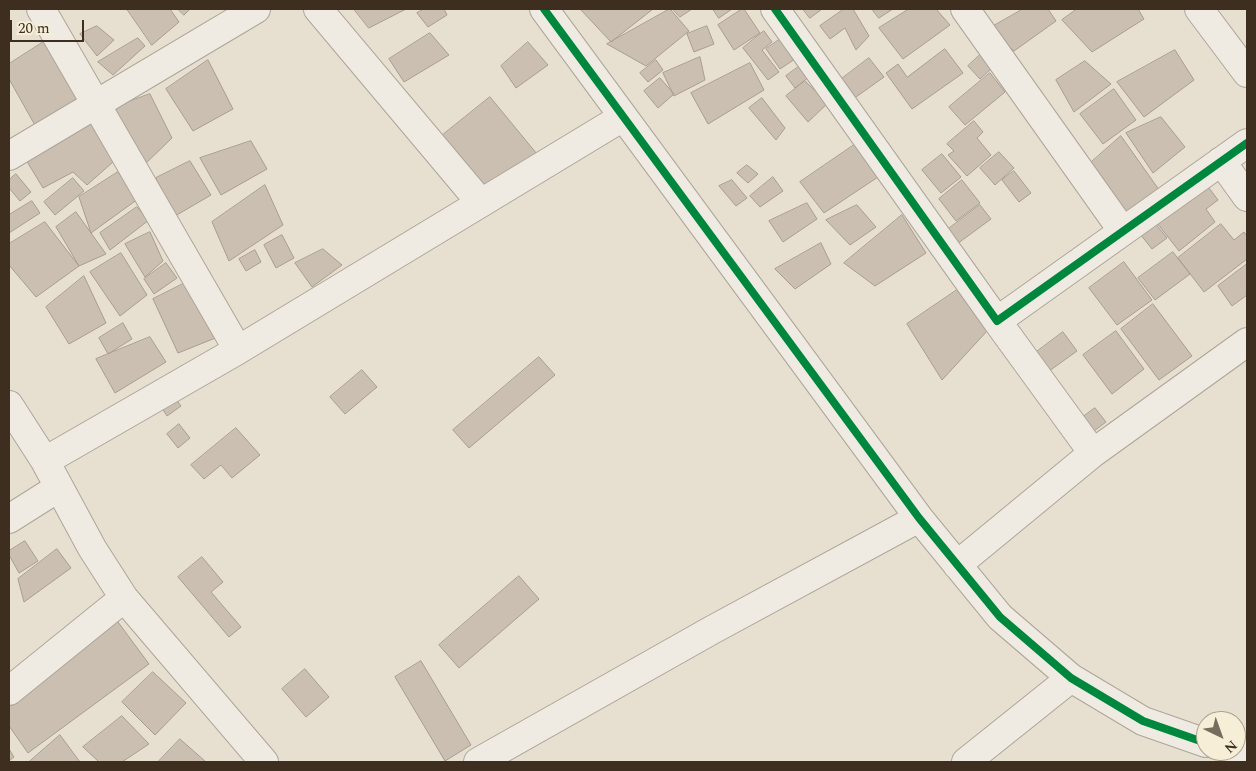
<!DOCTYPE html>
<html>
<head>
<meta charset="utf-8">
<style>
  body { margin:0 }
  #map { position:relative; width:1256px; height:771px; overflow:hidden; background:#e7e0d1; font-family:Spectral,serif }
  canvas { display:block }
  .frame { position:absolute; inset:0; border:10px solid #3d2e20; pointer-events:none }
  .north { position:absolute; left:1196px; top:711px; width:50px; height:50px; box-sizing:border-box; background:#f7eed8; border:1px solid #ada18e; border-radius:50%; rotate:138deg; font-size:14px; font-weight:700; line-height:20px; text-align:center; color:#3d2e20 }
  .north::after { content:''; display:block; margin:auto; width:18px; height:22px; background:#786c5e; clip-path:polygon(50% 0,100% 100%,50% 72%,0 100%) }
  .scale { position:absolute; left:10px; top:20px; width:74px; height:22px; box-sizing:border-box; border:2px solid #3d2e20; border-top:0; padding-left:6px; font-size:15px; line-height:18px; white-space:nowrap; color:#3d2e20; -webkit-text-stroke:4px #f7eed8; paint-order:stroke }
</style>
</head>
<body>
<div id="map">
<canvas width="1256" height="771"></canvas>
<div class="frame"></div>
<div class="north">N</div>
<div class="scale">20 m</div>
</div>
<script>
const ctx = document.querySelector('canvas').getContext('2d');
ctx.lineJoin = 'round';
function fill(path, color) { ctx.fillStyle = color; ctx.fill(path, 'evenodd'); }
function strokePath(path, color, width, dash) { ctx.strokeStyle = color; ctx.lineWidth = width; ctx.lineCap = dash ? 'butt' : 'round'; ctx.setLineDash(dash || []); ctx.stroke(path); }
const building = new Path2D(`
  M127 9H170L179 22 152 45Z
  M178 9H190L184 15Z
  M354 9H406L369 28Z
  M424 9H444L447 15 428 27 417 13Z
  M583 9H653L611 42 581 10Z
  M670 9 689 31 646 66 607 44Z
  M673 9H692L680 17Z
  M713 9H732L719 18Z
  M742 9H744L760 33 734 50 718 25Z
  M803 9H822L810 18Z
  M844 9H853L869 36 856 50 845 28 830 39 820 26Z
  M872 9H893L879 18Z
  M909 9H936L950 25 903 59 879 28Z
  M1023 9H1048L1056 21 1014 51 990 28Z
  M1077 9H1138L1144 19 1092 52 1062 20Z
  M97 26 114 40 97 56 80 34Z
  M707 26 714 44 694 52 687 34Z
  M764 31 772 42 762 50 779 72 768 80 743 48Z
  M430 33 449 55 404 82 389 59Z
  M786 35 801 55 780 69 766 49Z
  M138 38 145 46 113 75 98 62Z
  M45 41 78 98 36 127 9 79V64Z
  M528 42 548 65 516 88 501 66Z
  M945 49 963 73 912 109 886 73 898 64 907 77Z
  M1175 50 1194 80 1144 117 1117 82Z
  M981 54 993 67 980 79 968 66Z
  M700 57 705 80 674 96 663 73Z
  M869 58 884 77 849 102 835 84Z
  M208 60 233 109 193 131 166 89Z
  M656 60 663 70 648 82 640 73Z
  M1085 61 1111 84 1074 112 1056 80Z
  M750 63 764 90 708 124 691 93Z
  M801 65 809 77 795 88 786 76Z
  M990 73 1005 92 965 125 949 107Z
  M660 78 674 94 658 108 644 91Z
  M805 81 828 103 808 122 786 96Z
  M1114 89 1136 120 1103 144 1080 114Z
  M150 94 172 138 141 168 106 110Z
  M490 97 537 154 480 187 439 138Z
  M762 98 785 128 776 140 749 108Z
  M89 114 113 162 87 185 73 172 43 188 23 155Z
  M1161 117 1185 147 1153 173 1126 133Z
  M974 121 983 132 977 138 991 155 967 176 948 155 954 151 947 144Z
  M1121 136 1162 194 1127 219 1087 166Z
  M251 141 267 169 221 195 200 158Z
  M857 143 878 177 824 213 800 182Z
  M999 152 1014 168 995 185 980 168Z
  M942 154 961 177 941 193 922 170Z
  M190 161 211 195 170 219 156 178Z
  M747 165 758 174 748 183 737 173Z
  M1014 171 1031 193 1019 202 1002 180Z
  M118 172 138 199 91 233 79 197Z
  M16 174 31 192 20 201 9 188V180Z
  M773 177 783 191 760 207 750 196Z
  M73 178 84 191 55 215 44 202Z
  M732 180 747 198 736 206 719 186Z
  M962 180 980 203 956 221 939 199Z
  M1206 184 1218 200 1206 209 1215 222 1179 251 1157 223Z
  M265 185 283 225 229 261 212 222Z
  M32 201 40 213 9 233V215Z
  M807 203 817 219 783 242 769 221Z
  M857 205 876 227 850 245 826 220Z
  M980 205 991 219 957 244 947 230Z
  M137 207 149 220 110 250 100 233Z
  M76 212 106 254 79 266 56 227Z
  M902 215 926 253 875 286 844 263Z
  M45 222 79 266 36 297 9 265V244Z
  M1154 222 1167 238 1152 249 1140 234Z
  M1221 224 1234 240 1244 232 1247 236V259L1204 292 1178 258Z
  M150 232 163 261 145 277 125 244Z
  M282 235 294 258 276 268 264 245Z
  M821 243 831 264 795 289 775 269Z
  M323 249 342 265 312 287 295 263Z
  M255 250 261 262 246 271 239 259Z
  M1173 252 1190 274 1155 300 1138 278Z
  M121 253 147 295 120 316 90 272Z
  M1124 262 1152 300 1117 325 1089 288Z
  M166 263 177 278 154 294 144 279Z
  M1247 264V295L1232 306 1218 286Z
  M84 276 106 323 69 344 46 307Z
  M189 281 218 337 178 353 153 299Z
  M957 290 988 330 942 380 907 324Z
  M1153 304 1192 356 1159 380 1121 329Z
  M123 323 132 339 108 354 99 338Z
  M1116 331 1144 369 1112 394 1083 355Z
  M1063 332 1077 351 1045 374 1031 356Z
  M150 337 166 362 115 393 96 359Z
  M539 357 555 375 469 448 453 430Z
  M362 370 377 387 345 414 330 397Z
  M173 395 181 406 167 416 160 405Z
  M1095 408 1106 422 1090 434 1079 420Z
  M179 424 190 438 178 448 167 434Z
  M236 428 260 455 232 478 221 465 204 479 191 465Z
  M25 541 38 561 19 573 9 555V551Z
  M57 549 71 568 24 602 18 579Z
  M202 557 223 582 211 592 241 627 229 637 178 577Z
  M519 576 539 599 459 668 439 645Z
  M115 618 149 664 28 753 9 726V702Z
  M421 661 471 745 445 761 395 677Z
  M305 669 329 697 306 717 282 689Z
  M153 672 186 703 155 735 122 702Z
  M122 716 149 744 122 762H99L83 747Z
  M60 735 80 762H29Z
  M180 739 206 762H158Z
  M9 749 14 757 9 761Z`);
fill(building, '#cbbfb2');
strokePath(building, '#a89c90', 1);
const minor = new Path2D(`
  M41 9 238 350
  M318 9 481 203
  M544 9 919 518 1000 617 1071 678 1143 721 1206 743
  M775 9 997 321 1247 143
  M965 9 1122 230
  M1199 9 1247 73
  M9 156 256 9
  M1221 161 1247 197
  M997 321 1093 453
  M9 405 45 461 92 548 124 598 264 762
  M45 461 238 350 623 117
  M9 519 58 488
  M957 565 1093 453 1247 342
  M9 691 124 598
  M1232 751 1247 752
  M478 762 712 630 919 518
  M966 762 1071 678`);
strokePath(minor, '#ada599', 30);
strokePath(minor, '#efebe3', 28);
strokePath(new Path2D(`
  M544 9 919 518 1000 617 1071 678 1143 721 1206 743
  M775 9 997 321 1247 143`), '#00873e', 8);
</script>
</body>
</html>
